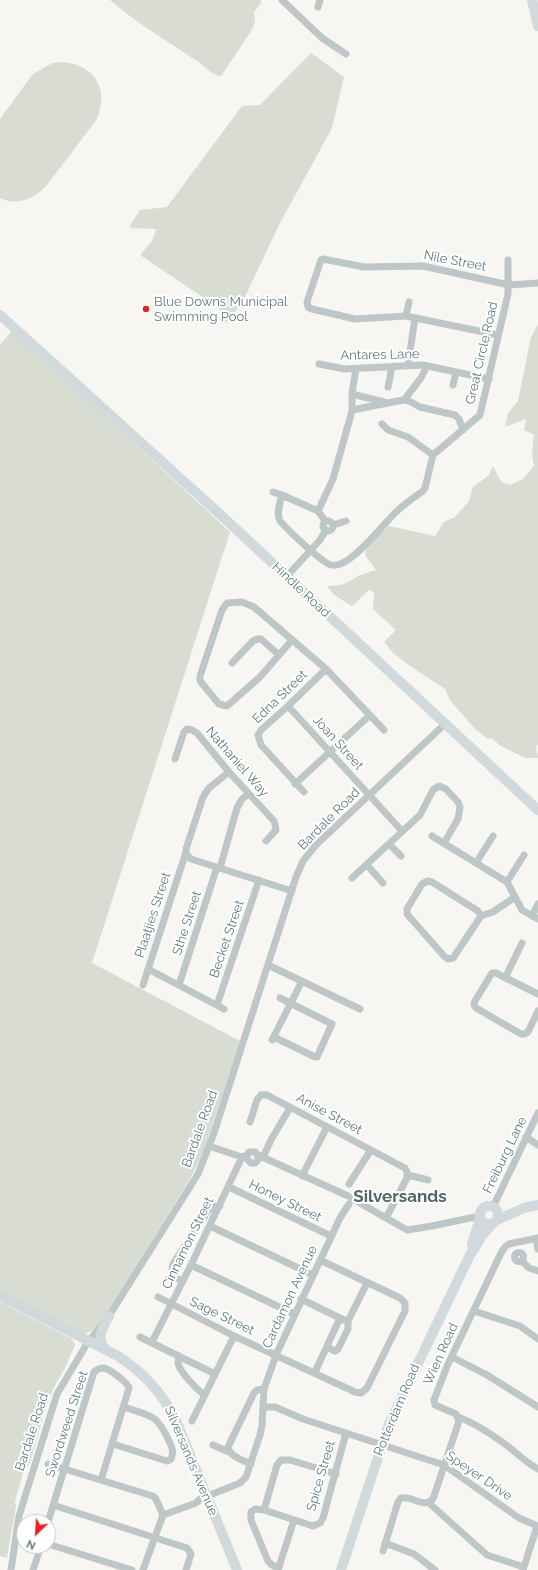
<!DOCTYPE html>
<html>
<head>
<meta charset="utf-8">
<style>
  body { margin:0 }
  #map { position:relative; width:538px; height:1570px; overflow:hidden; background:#f7f6f3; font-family:Raleway,sans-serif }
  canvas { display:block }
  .north { position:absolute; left:16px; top:1514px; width:40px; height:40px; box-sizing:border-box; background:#fff; border:1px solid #c0cacc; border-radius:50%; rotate:205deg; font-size:11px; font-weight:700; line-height:16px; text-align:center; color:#617a80 }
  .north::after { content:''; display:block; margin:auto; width:14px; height:18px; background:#e92127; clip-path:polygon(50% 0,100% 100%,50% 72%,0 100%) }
</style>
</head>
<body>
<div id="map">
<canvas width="538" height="1570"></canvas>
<div class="north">N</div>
</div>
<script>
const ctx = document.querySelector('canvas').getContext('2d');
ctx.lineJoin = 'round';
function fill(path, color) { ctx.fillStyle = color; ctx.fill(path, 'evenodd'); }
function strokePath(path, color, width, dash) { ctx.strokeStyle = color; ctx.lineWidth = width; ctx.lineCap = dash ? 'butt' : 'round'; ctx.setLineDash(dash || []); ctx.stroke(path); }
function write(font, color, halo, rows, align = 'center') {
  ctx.font = font + ' Raleway,sans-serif'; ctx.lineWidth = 4; ctx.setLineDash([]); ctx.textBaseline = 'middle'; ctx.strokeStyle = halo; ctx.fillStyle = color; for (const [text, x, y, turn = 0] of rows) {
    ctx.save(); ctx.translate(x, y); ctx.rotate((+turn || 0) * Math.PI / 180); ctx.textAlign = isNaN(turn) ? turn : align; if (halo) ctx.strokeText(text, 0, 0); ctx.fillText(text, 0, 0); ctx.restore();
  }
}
fill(new Path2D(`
  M110 0H261V3L254 12 255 20 253 28 221 76C211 75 207 68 200 63 170 43 138 24 110 0Z
  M311 53 344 77 332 128 280 223 242 303 225 324 224 317 219 308 140 255 152 241 156 229 130 228 131 224 140 210 167 207 242 106 260 105Z
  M64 62C96 66 109 90 97 119L47 185C35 198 18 207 0 198V119L32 75 43 68 53 63Z
  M538 324V744L536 747 538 758H525L499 745 493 739 487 738 475 729 450 700 445 689 410 666 393 653 384 642 396 630 373 609 374 593 369 590 352 606 334 595 327 586 341 585 350 581 360 575 376 570 365 555 367 542 389 526 435 536 444 522 455 517 469 501 473 487 489 475 493 466 501 482 510 485 523 479 534 466 532 454 534 435 524 430 526 419 505 427 508 413 518 401 531 337Z
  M12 331 230 532 92 963 240 1041 204 1151 190 1179 108 1312C101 1320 95 1333 83 1334L0 1293V344Z
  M0 1302 72 1339 75 1345 65 1368 53 1389 44 1414 30 1463 24 1470 15 1501 16 1506 7 1558 0 1556Z`), '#d8dcd2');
strokePath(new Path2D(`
  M282 0 322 38 346 54
  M318 7 320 0
  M406 316 409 302
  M498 335 406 316 355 319 312 309 308 307 307 302 321 260 323 259 364 267 423 266 509 285 538 283
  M319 364 345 369 423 365 489 379
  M408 365 415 318
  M453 385 456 372
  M388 387 392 367
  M352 394 384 402
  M404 400 421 378 427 366
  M352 410 403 400 409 401 420 407 455 415 459 419 463 430
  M382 424 388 430 408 437 433 455
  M273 492 282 495 318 511 325 521
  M282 495C280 503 276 513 280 521 288 530 321 562 331 565 349 570 383 524 396 512 404 504 413 498 423 491L425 488 433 455 480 415 508 294V260
  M318 511 333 479 352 411V393L356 369
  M323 526a5 5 0 1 1 10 0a5 5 0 1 1-10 0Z
  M333 525 346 521
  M287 576 320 540 326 530
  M292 640 260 677 227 706 219 704 200 681V676L222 610 227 603 242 602 254 607 326 669
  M232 663 253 641 257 639H261L279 655
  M288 706 402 831
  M175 759 184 732 187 729 192 730 197 733 229 772 274 821 275 824 276 830 266 841
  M229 772 209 788 203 797 186 849V854L191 859 292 891
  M295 784 370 715
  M304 792 261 745 258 735 261 730 288 706 326 669 384 730
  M432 836 507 882 522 910 538 919
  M389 844 401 856
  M476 863 493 836
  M367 865 383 883
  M220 868 237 808 242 799 249 794
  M352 878 420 815 433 790 439 786 446 789 458 802 460 807 458 819 444 843
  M428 881 432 882 478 911 481 916 453 958 448 959 444 956 407 914V909L422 884Z
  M507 882 524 855
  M481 916 493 912 515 897
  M532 916 538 904
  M268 965 360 1009
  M148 969 224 1009
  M505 978 522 943
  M143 985 186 852
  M179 985 217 867
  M538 994 496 973H492L475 1001 474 1005 476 1008 521 1034H524L528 1032 538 1011
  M217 1005 259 880
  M274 1037 315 1057H317L332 1024 280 998
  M272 1040 302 981
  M250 1122 257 1100 261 1095H267L405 1168 407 1172V1178L386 1218
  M526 1137 538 1145
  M209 1146 242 1157
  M258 1155V1160L255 1163H251L247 1159V1155L249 1152H255L258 1155 348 1196
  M263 1157 272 1138 290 1108
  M408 1175 428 1180
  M302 1176 327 1127
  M349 1184 371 1150
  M229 1187 331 1236
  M353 1199 407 1230 432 1226 480 1216
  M493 1207 538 1113
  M210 1226 313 1275
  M536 1239 538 1249
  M514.5 1257a4.5 4.5 0 1 1 9 0a4.5 4.5 0 1 1-9 0Z
  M522 1261 529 1268 538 1271
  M191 1265 294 1314
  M182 1281C175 1277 170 1274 173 1264L208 1211 211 1207 220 1206
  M158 1297 234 1336 355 1392 361 1393 367 1388 405 1311V1303L400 1298 320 1260
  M301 1299 344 1320
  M474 1311 520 1326 538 1339
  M140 1337 215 1374
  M152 1342 191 1265 242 1157 246 1156
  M327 1347 335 1351 338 1349 348 1329V1321L367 1283
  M179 1357C179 1358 178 1362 178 1363 179 1371 198 1391 205 1395
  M452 1357 487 1375 538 1407
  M315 1372 340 1318
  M263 1407H275L303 1419 444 1465 519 1518 538 1526
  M458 1417C475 1423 491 1434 505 1444 516 1452 525 1462 538 1469
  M192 1421 234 1336
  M113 1444 167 1461 171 1459C174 1452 172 1447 169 1441 157 1414 151 1416 124 1407
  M213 1445 229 1452
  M48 1464 153 1496 156 1499 163 1515
  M251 1464C243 1460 230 1457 228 1447L254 1393 257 1390 264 1389
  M429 1503 487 1555 524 1567
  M53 1505 187 1548 191 1554 186 1570
  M264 1510 277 1465 281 1460H290L336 1474
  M48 1522 94 1372C97 1370 99 1368 103 1368 109 1368 128 1383 129 1388L101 1480
  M385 1543 414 1554 435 1570
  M48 1544 132 1570
  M383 1551 398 1502 401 1498C412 1495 423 1509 433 1499L459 1421 456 1414 435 1405 434 1400 448 1364 501 1253 505 1247 509 1244 538 1238
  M279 1568 272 1565 268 1561 251 1520V1512L255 1509 264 1510 313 1526 320 1523 323 1518 346 1433
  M11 1570 19 1516 57 1394 88 1342 109 1316 198 1174 213 1136 296 877 303 861 316 845 446 723
  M33 1570 41 1546
  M143 1570 163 1515 196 1503 200 1499 240 1483 246 1477 260 1435 262 1425 264 1389 276 1355 340 1218 349 1204
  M278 1570 294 1520
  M523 1570 537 1526`), '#bfc6c8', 7);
strokePath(new Path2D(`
  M532 0 538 26
  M0 315 223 517 538 810
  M480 1215a9 9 0 1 1 18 0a9 9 0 1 1-18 0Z
  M497 1220 524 1208 538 1205
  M472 1245 480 1218
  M0 1296 118 1356C143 1372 161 1392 175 1418L237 1570
  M106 1350C95 1339 103 1327 109 1316
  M341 1570 389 1424 469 1257 482 1236 492 1224`), '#d2d9dc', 10);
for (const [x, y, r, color] of [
  [146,309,4,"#e92127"]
]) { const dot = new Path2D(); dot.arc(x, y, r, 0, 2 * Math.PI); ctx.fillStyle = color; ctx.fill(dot); strokePath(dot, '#fff', 1.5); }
write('13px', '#617a80', '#fff', [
  ["Nile Street",455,261,11],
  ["Great Circle Road",482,353,-77],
  ["Antares Lane",380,355,-1],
  ["Hindle Road",301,590,43],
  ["Edna Street",280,697,-44],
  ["Joan Street",338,743,48],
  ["Nathaniel Way",237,762,49],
  ["Bardale Road",329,819,-45],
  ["Plaatjies Street",153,915,-72],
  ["Sthe Street",187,923,-72],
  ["Becket Street",227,939,-71],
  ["Anise Street",329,1114,28],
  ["Bardale Road",200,1129,-70],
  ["Freiburg Lane",505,1155,-64],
  ["Honey Street",285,1201,26],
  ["Cinnamon Street",188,1243,-64],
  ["Cardamon Avenue",290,1297,-65],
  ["Sage Street",222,1316,26],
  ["Wien Road",441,1354,-66],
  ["Rotterdam Road",397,1410,-67],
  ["Swordweed Street",67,1424,-72],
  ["Bardale Road",32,1432,-72],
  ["Silversands Avenue",191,1461,67],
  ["Spice Street",321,1476,-74],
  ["Speyer Drive",479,1476,34]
]);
write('13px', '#617a80', '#fff', [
  ["Blue Downs Municipal",154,302],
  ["Swimming Pool",154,317]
], 'left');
write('bold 17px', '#53666a', '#fff', [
  ["Silversands",400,1197]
]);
</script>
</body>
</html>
